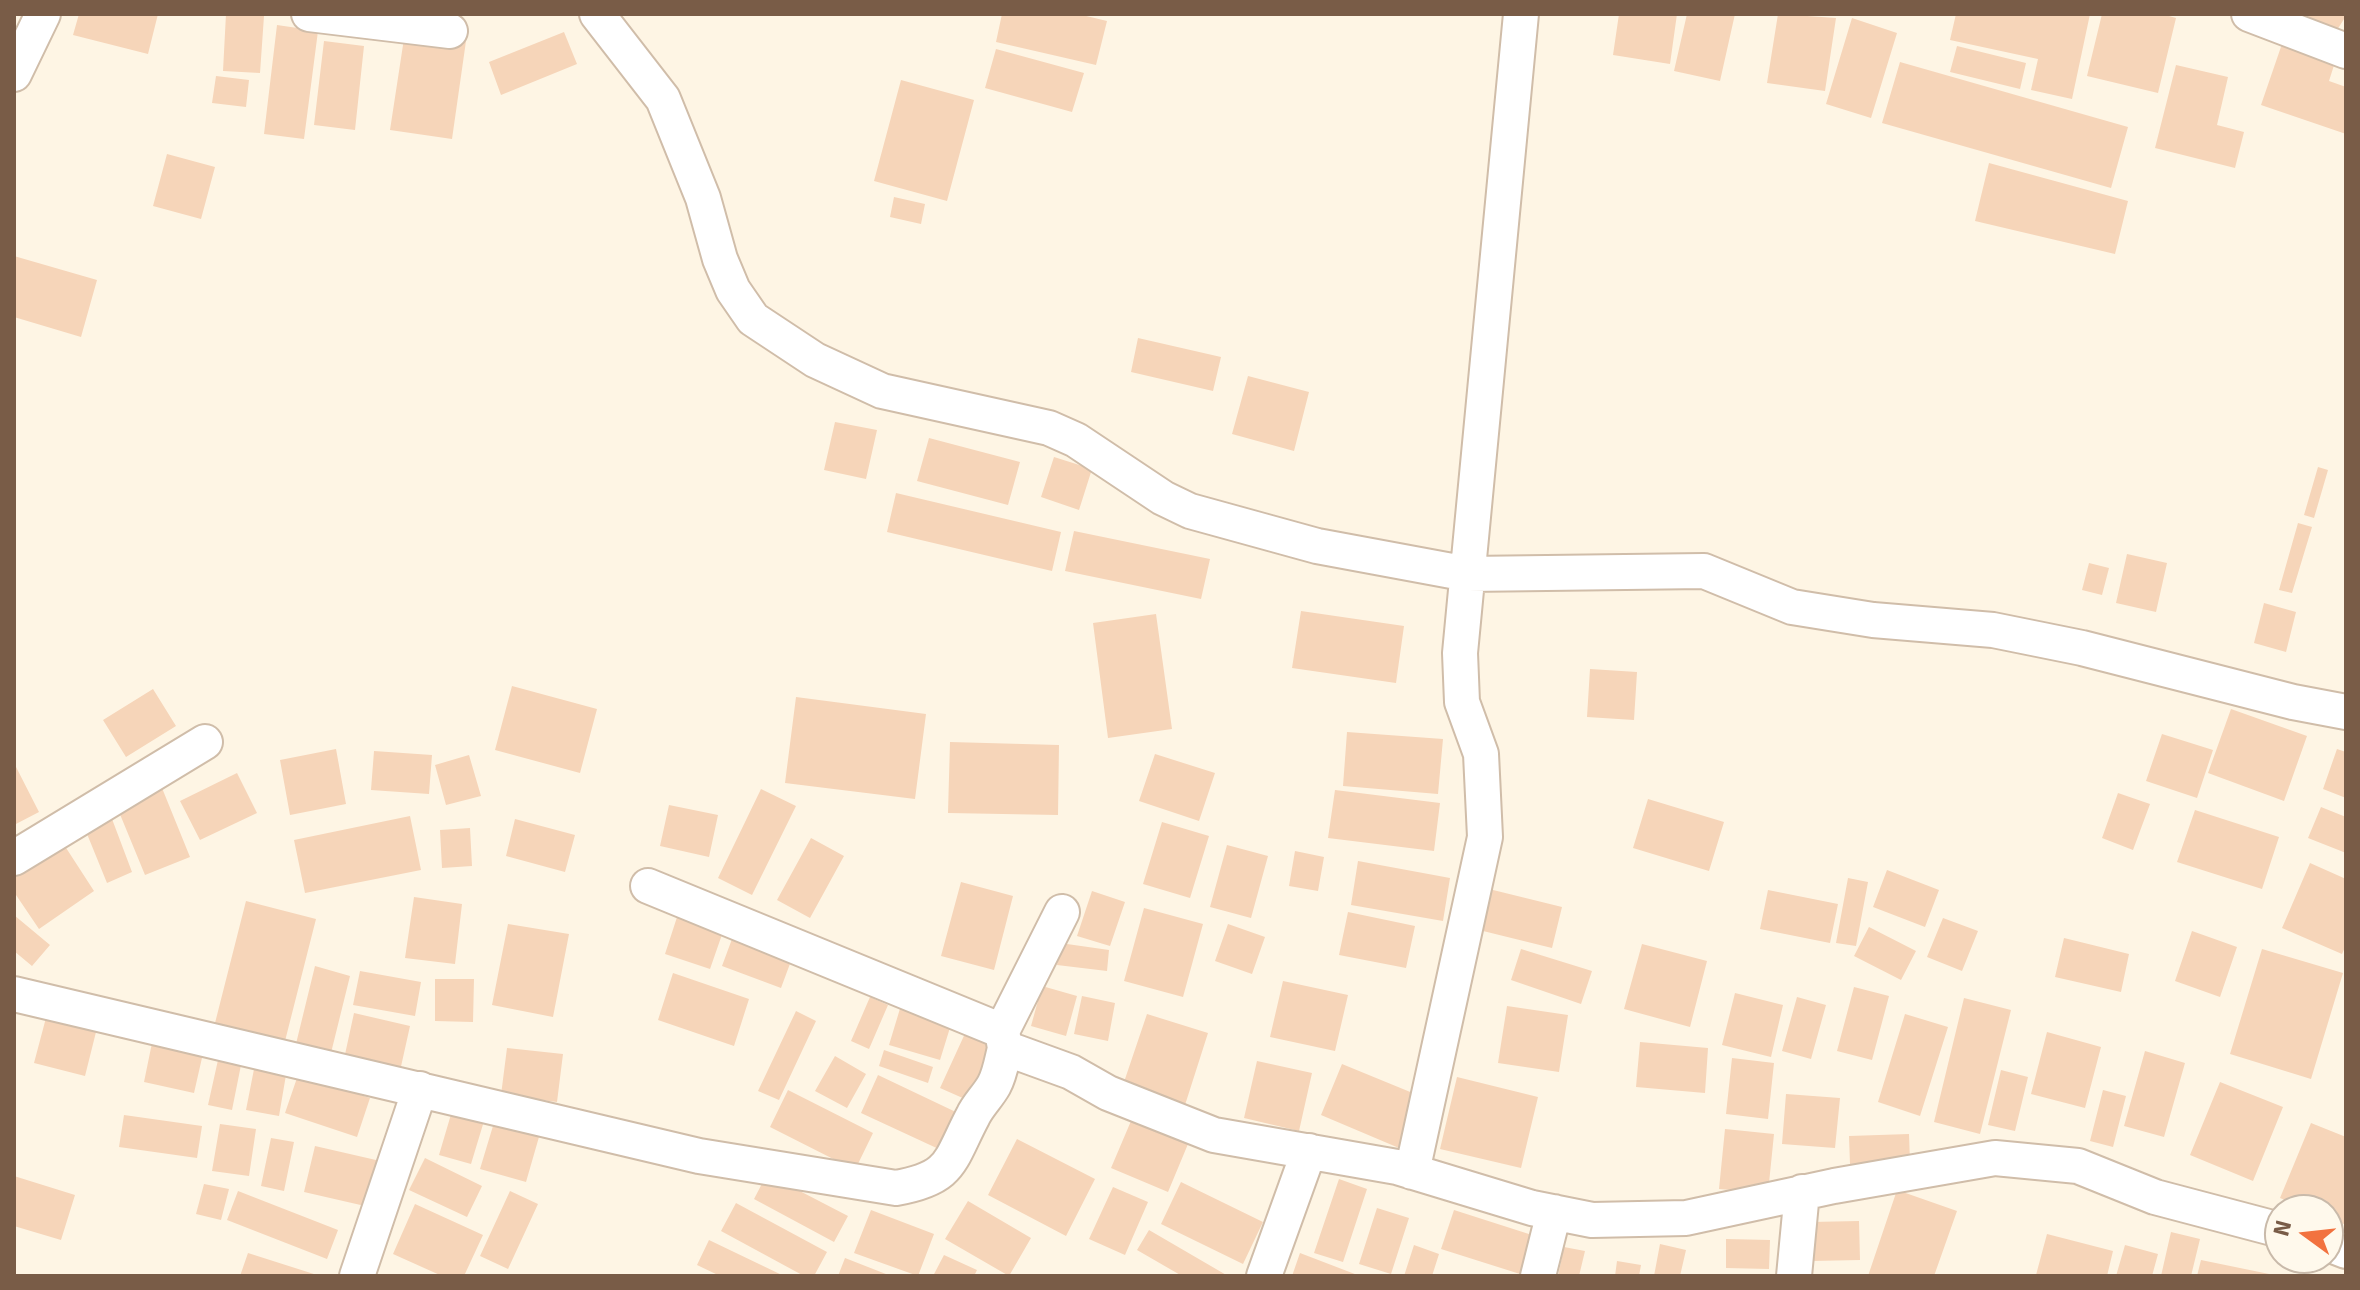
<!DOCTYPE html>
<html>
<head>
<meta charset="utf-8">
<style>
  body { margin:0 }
  #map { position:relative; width:2360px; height:1290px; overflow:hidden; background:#fef5e4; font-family:Signika,sans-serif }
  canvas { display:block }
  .frame { position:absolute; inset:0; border:16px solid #795c47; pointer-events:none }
  .north { position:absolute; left:2264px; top:1194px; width:80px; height:80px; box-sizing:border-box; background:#fff9ec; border:2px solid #c9baaa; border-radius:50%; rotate:285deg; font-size:22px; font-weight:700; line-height:32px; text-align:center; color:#795c47 }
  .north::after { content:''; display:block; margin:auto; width:28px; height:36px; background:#f2723f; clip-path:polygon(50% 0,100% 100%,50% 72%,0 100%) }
</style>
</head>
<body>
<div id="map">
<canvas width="2360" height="1290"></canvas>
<div class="frame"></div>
<div class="north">N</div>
</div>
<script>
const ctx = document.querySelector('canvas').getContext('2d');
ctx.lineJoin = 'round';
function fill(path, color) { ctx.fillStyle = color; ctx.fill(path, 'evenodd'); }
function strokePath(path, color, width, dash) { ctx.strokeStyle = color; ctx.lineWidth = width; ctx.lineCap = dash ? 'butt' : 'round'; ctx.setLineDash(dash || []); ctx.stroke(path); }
fill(new Path2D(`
  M79 14H158L148 54 73 35Z
  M226 14 264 16 260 73 223 71Z
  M1002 14H1078L1107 21 1096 65 996 42Z
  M1619 14H1677L1670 64 1613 55Z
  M1687 14H1735L1720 81 1674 71Z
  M1778 14 1836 18 1825 91 1767 83Z
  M1956 14H2090L2072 99 2031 90 2038 59 1950 40Z
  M2102 14H2162L2176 18 2158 93 2087 76Z
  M2293 14H2346V16L2337 30Z
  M1852 18 1897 33 1871 118 1826 104Z
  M277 25 318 31 304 139 264 134Z
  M405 32 466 41 452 139 390 130Z
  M564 32 577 64 501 95 489 62Z
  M324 41 364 46 355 130 314 125Z
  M2283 41 2336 59 2329 81 2346 87V134L2261 105Z
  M1957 46 2026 63 2020 89 1950 72Z
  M996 49 1084 73 1072 112 985 88Z
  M1900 62 2128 127 2111 188 1882 123Z
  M2176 65 2228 77 2217 125 2244 132 2235 168 2155 148Z
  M216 76 249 80 246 107 212 103Z
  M901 80 974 100 947 201 874 181Z
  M167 154 215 167 201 219 153 206Z
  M1989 163 2128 201 2115 254 1975 221Z
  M894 197 925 204 921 224 890 217Z
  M14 256 97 280 81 337 14 317Z
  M1138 338 1221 357 1213 391 1131 372Z
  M1248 376 1309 392 1294 451 1232 434Z
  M835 422 877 430 866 479 824 470Z
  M929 438 1020 462 1008 505 917 481Z
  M1054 457 1092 469 1079 510 1041 497Z
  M2318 467 2328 470 2314 518 2304 515Z
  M896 493 1061 532 1052 571 887 532Z
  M2298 523 2312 527 2292 593 2279 590Z
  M1074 531 1210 559 1201 599 1065 571Z
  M2127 554 2167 563 2156 612 2116 603Z
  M2089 563 2109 568 2102 595 2082 590Z
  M2264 603 2296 612 2286 652 2254 643Z
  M1301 611 1404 626 1396 683 1292 668Z
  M1156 614 1172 729 1108 738 1093 623Z
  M1590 669 1637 672 1634 720 1587 717Z
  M512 686 597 709 580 773 495 750Z
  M153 689 176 726 126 757 103 720Z
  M796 697 926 714 915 799 785 783Z
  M2231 709 2307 736 2284 801 2208 773Z
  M1347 732 1443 739 1438 794 1343 786Z
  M2162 734 2213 750 2197 798 2146 781Z
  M950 742 1059 745 1058 815 948 813Z
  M336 749 346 804 290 815 280 760Z
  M2337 749 2346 752V798L2323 789Z
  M374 751 432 755 429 794 371 790Z
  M1155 754 1215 773 1199 821 1139 801Z
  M469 755 481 796 446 805 435 765Z
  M14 763 39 812 14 825Z
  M237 773 257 813 200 840 180 801Z
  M162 788 190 857 145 875 117 807Z
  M761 789 796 806 752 895 718 878Z
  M1335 790 1440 803 1434 851 1328 838Z
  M2118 793 2150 804 2133 850 2102 838Z
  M1648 799 1724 822 1709 871 1633 848Z
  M669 805 718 815 709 857 660 846Z
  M2321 807 2346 817V853L2308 838Z
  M2195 810 2279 837 2262 889 2177 862Z
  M410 816 421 870 305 893 294 840Z
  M112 819 132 872 107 883 85 829Z
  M515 819 575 835 565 872 506 856Z
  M1162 822 1209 836 1190 898 1143 884Z
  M470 828 472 866 442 868 440 830Z
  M59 837 94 891 39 929 14 892V867Z
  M811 838 844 856 810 918 777 900Z
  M1227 845 1268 856 1251 918 1210 907Z
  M1295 851 1324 857 1318 891 1289 886Z
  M1358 861 1450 878 1443 921 1351 905Z
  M2310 863 2346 879V945L2342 954 2282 928Z
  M1887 870 1939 890 1925 927 1873 907Z
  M1848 878 1868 882 1856 946 1836 943Z
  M961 882 1013 896 994 970 941 956Z
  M1489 889 1562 907 1552 948 1479 930Z
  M1768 890 1838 904 1830 943 1760 929Z
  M1092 891 1125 902 1110 946 1077 936Z
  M414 897 462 904 455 964 405 958Z
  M246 901 316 919 285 1041 215 1023Z
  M680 908 726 923 710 969 665 954Z
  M1144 908 1203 924 1183 997 1124 981Z
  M1348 912 1415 926 1406 968 1339 955Z
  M14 915 50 945 32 966 14 951Z
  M1943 918 1978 931 1962 971 1927 957Z
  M508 924 569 934 553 1017 492 1005Z
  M1228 924 1265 937 1252 974 1215 961Z
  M1869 927 1916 951 1901 980 1854 956Z
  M2192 931 2237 947 2220 997 2175 981Z
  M2064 938 2129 954 2121 992 2055 977Z
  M732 939 791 961 781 988 722 966Z
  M1060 943 1109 950 1107 971 1057 965Z
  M1642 944 1707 961 1690 1027 1624 1009Z
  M1521 949 1592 971 1581 1004 1511 980Z
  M2262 949 2343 973 2311 1079 2230 1054Z
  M315 966 350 976 329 1061 294 1052Z
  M360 971 421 982 415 1016 353 1005Z
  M673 973 749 999 734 1046 658 1020Z
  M435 979H474L473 1022 435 1021Z
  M1283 981 1348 995 1335 1051 1270 1037Z
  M1042 986 1077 996 1066 1036 1031 1026Z
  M1854 987 1889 996 1872 1060 1837 1051Z
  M1735 993 1783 1005 1771 1057 1722 1045Z
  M1082 996 1115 1003 1108 1041 1074 1034Z
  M870 997 888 1005 869 1049 851 1041Z
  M1797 997 1826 1005 1811 1059 1782 1051Z
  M1964 998 2011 1010 1980 1134 1934 1122Z
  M902 1002 953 1018 940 1060 889 1045Z
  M1507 1006 1568 1015 1559 1072 1498 1063Z
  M796 1011 816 1021 779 1100 758 1091Z
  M354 1013 410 1026 400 1071 344 1059Z
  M47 1014 97 1028 85 1076 34 1063Z
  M1147 1014 1208 1033 1185 1105 1123 1085Z
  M1905 1014 1948 1027 1920 1116 1878 1102Z
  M968 1027 1001 1042 974 1103 940 1088Z
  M2047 1032 2101 1047 2085 1108 2031 1094Z
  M153 1038 204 1049 194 1093 144 1082Z
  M1640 1042 1708 1048 1705 1093 1636 1087Z
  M507 1048 563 1054 557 1102 501 1095Z
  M884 1050 933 1067 928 1083 879 1066Z
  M220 1051 243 1055 232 1110 208 1105Z
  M2145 1051 2185 1063 2164 1137 2124 1126Z
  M835 1056 866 1074 847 1108 815 1091Z
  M1732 1058 1774 1063 1768 1119 1726 1114Z
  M1257 1061 1312 1073 1299 1131 1244 1118Z
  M255 1064 287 1069 279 1116 246 1110Z
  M1342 1064 1420 1096 1399 1148 1321 1115Z
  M2001 1070 2028 1077 2015 1131 1988 1125Z
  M298 1075 370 1098 357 1137 285 1113Z
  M878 1075 960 1114 943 1151 861 1113Z
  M1457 1077 1538 1097 1521 1168 1440 1149Z
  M2220 1082 2283 1107 2253 1181 2190 1155Z
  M788 1090 873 1133 855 1170 770 1127Z
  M2103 1090 2126 1096 2113 1147 2090 1141Z
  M1786 1094 1840 1098 1835 1148 1782 1144Z
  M452 1111 484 1121 471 1164 439 1155Z
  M124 1115 202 1126 197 1158 119 1147Z
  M496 1116 541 1130 526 1182 480 1169Z
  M1131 1121 1188 1144 1168 1192 1111 1168Z
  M2311 1123 2346 1137V1225L2328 1217V1210H2310L2280 1198Z
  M220 1124 256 1129 249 1176 212 1171Z
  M1725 1129 1774 1134 1768 1193 1719 1189Z
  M1909 1134 1910 1162 1850 1164 1849 1136Z
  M271 1138 294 1142 284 1191 261 1186Z
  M1017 1139 1095 1179 1066 1236 988 1195Z
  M315 1146 389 1163 378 1209 304 1192Z
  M425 1158 482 1186 467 1217 409 1190Z
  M767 1174 848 1216 834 1242 754 1199Z
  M14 1176 75 1195 61 1240 14 1226Z
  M1339 1179 1367 1189 1343 1262 1314 1253Z
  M1181 1182 1263 1222 1243 1264 1161 1224Z
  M204 1184 229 1189 221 1220 196 1214Z
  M1113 1187 1148 1202 1125 1255 1089 1239Z
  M1897 1190 1957 1211 1934 1276H1868Z
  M238 1191 338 1230 327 1259 227 1220Z
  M510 1191 538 1204 508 1269 480 1256Z
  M968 1201 1031 1238 1009 1276 945 1239Z
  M736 1203 827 1252 814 1276H804L721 1231Z
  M415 1204 483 1235 464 1276H442L393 1254Z
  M1377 1208 1409 1218 1391 1274 1359 1264Z
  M871 1210 934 1234 918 1276 854 1253Z
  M1454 1210 1532 1235 1520 1274 1441 1249Z
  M1859 1221 1860 1260 1811 1261V1222Z
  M1149 1230 1228 1276H1182L1137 1250Z
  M2171 1232 2200 1239 2191 1276H2161Z
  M2047 1234 2113 1251 2107 1276 2036 1275Z
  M1726 1239 1770 1240 1769 1269 1726 1268Z
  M709 1240 784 1276H720L697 1265Z
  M1660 1244 1686 1250 1680 1276H1654Z
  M1414 1245 1439 1254 1432 1276H1404Z
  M2125 1245 2158 1254 2152 1276H2116Z
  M1564 1247 1585 1251 1579 1276H1558Z
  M248 1253 317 1275V1276H240Z
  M1300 1253 1360 1276H1292Z
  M944 1255 977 1270 974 1276H933Z
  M845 1258 891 1276H838Z
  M2201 1260 2274 1275V1276H2197Z
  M1617 1261 1641 1265 1639 1276H1615Z`), '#f6d5b9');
const minor = new Path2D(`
  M309 14 450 31
  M597 14 663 99 703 198 720 259 733 290 753 319 815 360 882 391 1049 428 1076 440 1163 498 1190 511 1317 546 1468 574 1704 571 1792 607 1873 620 1993 630 2082 648 2293 702 2346 712
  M2249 14 2346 51
  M14 74 43 14
  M14 858 205 742
  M648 886 1002 1031
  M14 994 699 1156 896 1188C953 1178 949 1161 973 1116 978 1105 988 1096 994 1085 1000 1074 1002 1060 1005 1048L1071 1072 1108 1093 1214 1135 1397 1167 1532 1208 1592 1220 1686 1218 1834 1186 1995 1158 2078 1166 2155 1197 2280 1230
  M1005 1048 1002 1031 1062 912
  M1412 1172 1485 837 1481 754 1462 702 1460 653 1521 14
  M2328 1244 2346 1251
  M357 1276 420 1089
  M1264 1276 1309 1151
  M1538 1276 1554 1212
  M1794 1276 1802 1192`);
strokePath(minor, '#d0bda9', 38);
strokePath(minor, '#fff', 34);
</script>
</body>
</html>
